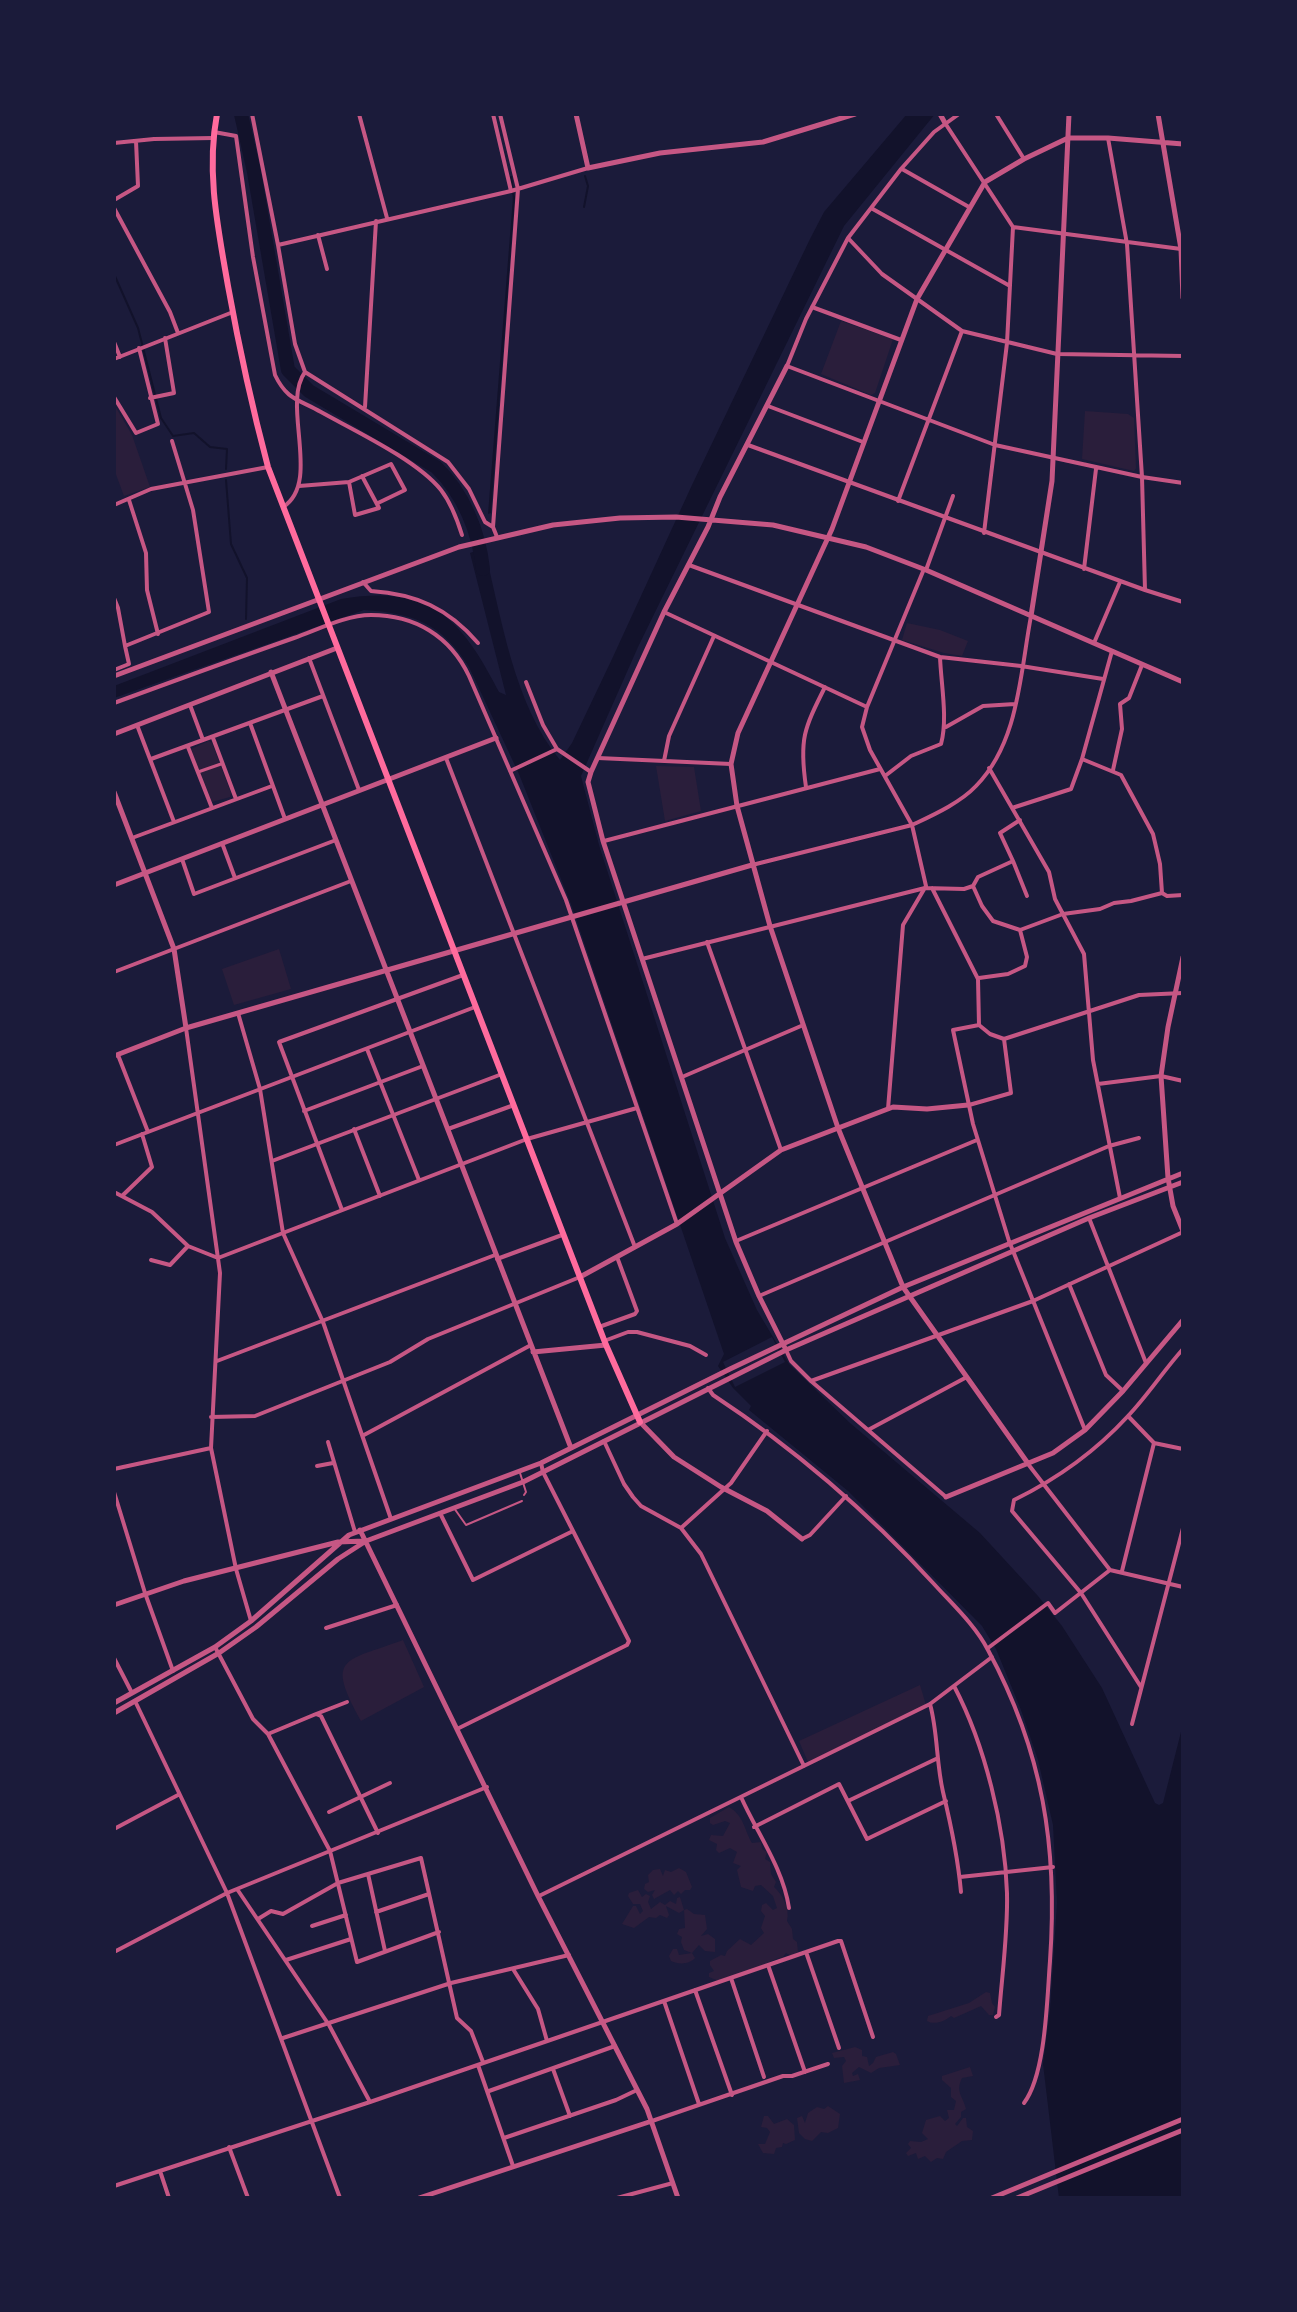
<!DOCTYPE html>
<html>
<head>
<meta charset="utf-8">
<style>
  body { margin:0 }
  #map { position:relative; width:1297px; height:2312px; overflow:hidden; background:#1b1b3a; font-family:Helvetica,sans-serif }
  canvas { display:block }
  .frame { position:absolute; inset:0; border:116px solid #1b1b3a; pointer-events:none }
</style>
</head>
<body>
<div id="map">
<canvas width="1297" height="2312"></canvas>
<div class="frame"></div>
</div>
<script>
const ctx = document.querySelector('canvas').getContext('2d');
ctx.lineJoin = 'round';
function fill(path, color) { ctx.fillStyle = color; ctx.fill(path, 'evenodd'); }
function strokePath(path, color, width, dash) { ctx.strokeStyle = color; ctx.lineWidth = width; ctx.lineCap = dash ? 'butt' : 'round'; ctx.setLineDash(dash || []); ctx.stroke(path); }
fill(new Path2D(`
  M841 321 893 339 875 393 871 395 821 374Z
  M114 404 132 435 150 487 124 496 114 469Z
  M1085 411 1128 414 1134 418 1136 468 1134 471 1082 459Z
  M907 623 940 630 968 641 962 656 944 653 902 640Z
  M209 741 212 743 231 793 230 797 212 802 191 749Z
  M656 766 694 767 701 811 665 821Z
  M279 949 291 989 234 1005 222 969Z
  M403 1640 424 1687 361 1721C325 1656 344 1662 403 1640Z
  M920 1685 926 1705 808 1762 799 1741Z
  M729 1807C744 1816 744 1829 752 1843L761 1842 762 1849 767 1852 765 1859 770 1862 771 1874 776 1882 774 1887C783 1895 790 1909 787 1921L792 1929 793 1939 797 1942 798 1952 792 1956 786 1953 783 1957C767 1960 753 1975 738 1977 729 1978 727 1976 719 1981L709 1977V1973L714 1971 710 1965V1961L721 1955 725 1956 727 1951 740 1939 751 1945 764 1933 761 1928 765 1916 761 1911 762 1905 766 1903 773 1910 777 1908 773 1896 761 1885 755 1886 753 1891 741 1887 737 1870 741 1866 733 1863 737 1852 730 1848 719 1853 716 1850 717 1844 709 1840 711 1835 723 1836 730 1823 725 1821 713 1825 710 1823V1818Z
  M679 1868 686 1872 692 1887 690 1890H685L681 1894 678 1891 674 1895 670 1890 654 1899 652 1895 655 1890 648 1892 644 1889 645 1884 649 1882 648 1875 653 1870 660 1869 663 1876 665 1870 671 1872Z
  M638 1890 642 1897 646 1894 650 1896 648 1902 651 1909 660 1902 665 1905 670 1901 676 1904 677 1898 680 1897 684 1910 687 1909 694 1914 705 1915 707 1929 701 1936 708 1934 715 1939V1952L705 1951 699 1945 692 1953 695 1958C690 1964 679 1965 671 1961L669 1956 673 1949H677L679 1955 692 1953 684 1950 681 1942 682 1937 677 1934 679 1929 685 1928 684 1910 679 1913 666 1906 669 1915 667 1918 660 1915 656 1918 649 1917 634 1928 622 1924 633 1906H636L640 1914 643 1911 640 1904H633L628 1896 629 1893Z
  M986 1992 990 1993 992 2003 995 2007 993 2015H989L981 2006 954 2018 951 2016C944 2022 934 2025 927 2021L928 2016 969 2003Z
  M855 2047 862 2050V2056L867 2057 869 2066 873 2063 876 2057 893 2052 896 2054 900 2065 879 2068 871 2073 859 2067 852 2073 853 2076 858 2074 860 2080 844 2083 842 2066 846 2061 844 2057 834 2058 832 2053Z
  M970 2067 973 2076 962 2078C955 2092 963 2096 966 2109L961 2112V2117L955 2124 957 2126 963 2118H966L967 2127 973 2131 972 2140 962 2141 946 2152 943 2159 937 2158 931 2162 925 2156 918 2159 916 2153 908 2156 906 2153 911 2148 908 2144 910 2141 921 2142 928 2139 922 2133 926 2120 940 2116 945 2121 949 2118 947 2110H954L956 2101 951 2097V2088L942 2080V2076Z
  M828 2106 840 2114 838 2128 828 2133 821 2132 812 2141 805 2139 799 2133 797 2118 802 2116 805 2123 808 2113 817 2107 824 2109Z
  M764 2116H768L774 2124 787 2119 794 2125 795 2140 786 2144 783 2143 782 2147 776 2148 774 2154 763 2153 758 2144H765L770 2132 767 2128 761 2127Z`), '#2a1e3b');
fill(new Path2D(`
  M907 114H935L844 226 638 647 581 776 599 845 725 1238 757 1310 789 1364 850 1423 980 1533 1038 1596 1062 1626 1102 1688 1155 1803 1159 1805 1163 1803 1183 1724V2198H1059L1043 2064 1050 2010 1057 1903 1053 1825 1038 1760 1021 1710 996 1649 982 1626 848 1491 749 1410 751 1406 733 1388 718 1366 724 1354 571 904 519 774 469 667C442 624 414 613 364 610L114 698V686L341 599C430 584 461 618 499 692L506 695 470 553 484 548C502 618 513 703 560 760L572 743 612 659 692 485 810 239 824 212Z
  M515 196 491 513 488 514 513 197Z`), '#12122b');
fill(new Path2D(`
  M772 1337 785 1362 735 1387 723 1362Z`), '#1b1b3a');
strokePath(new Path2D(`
  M511 177 514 199
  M584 207 588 186 585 176
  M114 274 138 328 161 418 173 436 194 433 210 447 227 449 226 469
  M226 480 231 544 247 578 246 619
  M472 524 478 522`), '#12122b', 2);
strokePath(new Path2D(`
  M241 114 254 172 288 370 309 391 436 467C463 493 479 531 483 569`), '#12122b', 14);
strokePath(new Path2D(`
  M520 1473 526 1492 524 1495
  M454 1508 466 1525 522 1501`), '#c65784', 2);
strokePath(new Path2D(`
  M198 772 221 764`), '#c65784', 3);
strokePath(new Path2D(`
  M252 114 278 245
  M359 114 387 218
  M493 114 511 191
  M959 114 934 132 901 169 848 238 806 319 787 366 995 445 1142 477 1183 483
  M996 114 1024 159
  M945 123 1013 227 1181 249
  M214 132 236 136 253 257 275 375C287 400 298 399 321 412 355 431 417 460 441 490 451 503 457 519 462 535
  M114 143 154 139 213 138
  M902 169 969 207
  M114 200 138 186 136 141
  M114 208 170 312 178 333
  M871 208 1010 286
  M318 235 327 269
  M848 238 882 274 962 331 1057 354 1183 356
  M812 307 901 340
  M114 342 120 357
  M114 359 233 312
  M114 397 136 433 158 424 139 348
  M150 398 174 393 165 338
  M768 406 863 442
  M365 407 376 221
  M748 445 1145 590 1142 477 1127 244 1108 138
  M349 482 355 515 379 508 362 476
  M299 486 349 482 391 464 405 490 378 503
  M129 500 146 553 147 590 158 634
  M898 501 962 331
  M114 505 151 489 268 467
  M283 507C322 482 281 405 305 372
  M493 527 518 189 500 114
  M984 533 1007 343 1013 227
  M497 537 493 527 485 522 469 489 448 462 305 372 295 344 278 245 511 191 588 168
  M689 565 940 657 1021 666 1103 679
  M1084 569 1096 469
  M926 570 953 496
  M363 582 371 591C416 594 448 608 478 643
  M1145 590 1183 602
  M114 598 118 608 125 646 209 612 193 510 172 441
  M664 612 867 707
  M1094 643 1120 582
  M1112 651 1082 759 1121 775 1153 834 1160 864 1162 893
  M309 658 359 790
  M114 670 129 664 125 646
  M526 682 543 725 557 749 591 772
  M114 703C174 681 234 659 294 638 317 630 346 615 371 615 415 615 450 636 469 676L566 900 677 1224
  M190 705 203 740
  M250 723 285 819
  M137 725 174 822
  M946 727 983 706 1015 704
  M213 738 236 799
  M188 747 212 808
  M446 758 635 1247
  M598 758 731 764
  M151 759 323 696
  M664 761 669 736 714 636
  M989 768 1049 872 1055 899 1084 954 1093 1060 1120 1198
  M1113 770 1122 729 1120 704 1129 698 1142 665
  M510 771 557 749
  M885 776 911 756 941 744C948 719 941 684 940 657
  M806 787C799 739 804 729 825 687
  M1012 808 1071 789 1082 759
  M1020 820 1000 833 1013 861 978 877 973 886 982 906 993 921 1020 930 1063 914 1100 909 1114 903 1131 901 1162 893 1167 896 1183 895
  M132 838 272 786
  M604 841 880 769
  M222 843 235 878
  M182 859 194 894 336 840
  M1013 861 1027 896
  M752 865 912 825C933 815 960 803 976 786 1019 742 1020 674 1031 616
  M932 888 978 979 979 1025
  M707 942 781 1150
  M642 959 925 888 964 889 973 886
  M114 972 351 881
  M979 978 1008 974 1025 966 1027 957 1020 930
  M238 1013 260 1089 283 1233 323 1322 391 1519
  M186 1028 220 1273 211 1448 236 1569 251 1621
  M367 1049 419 1180
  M118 1055 148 1132
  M682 1077 801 1026
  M1098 1084 1161 1076 1183 1081
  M969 1105 1011 1093 1004 1039
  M888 1109 903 925 926 886 912 825 870 750 862 727 867 707 924 569
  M304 1111 423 1066
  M354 1129 380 1196
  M448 1129 514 1105
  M114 1145 475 1007
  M272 1161 502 1074
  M114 1192 152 1212 188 1246 218 1258 527 1139 637 1108
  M122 1196 152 1167 142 1134
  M342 1210 279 1042 463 975
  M1089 1218 1146 1363
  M736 1241 977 1140
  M497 1259 562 1235
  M151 1260 170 1265 188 1246
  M1069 1284 1106 1375 1123 1391
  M759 1296 1109 1146 1139 1138
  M599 1327 635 1314 637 1311 617 1257
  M604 1341 628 1332H637L690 1346 706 1355
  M786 1350 791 1361 811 1381 1033 1301 1183 1232
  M217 1361 495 1255
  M811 1381 946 1497
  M708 1388 713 1395C795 1449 868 1512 934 1584 953 1605 975 1625 988 1650 1043 1752 1058 1847 1050 1961 1047 1998 1046 2074 1024 2103
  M1128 1416 1154 1443
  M211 1417 255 1416 390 1362 428 1339 580 1277
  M868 1430 965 1378
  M1085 1430 1009 1241 973 1124 953 1030 979 1025 990 1034 1004 1039 1139 995 1183 993
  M364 1435 531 1345
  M604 1441 624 1484 633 1497 641 1506 681 1528 701 1554 804 1766
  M328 1442 355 1532
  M1028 1464 1110 1570 1183 1587
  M317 1466 333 1463
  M114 1469 211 1448
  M114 1492 145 1593 173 1671
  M440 1513 473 1580 573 1531
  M681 1528 731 1483 767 1431
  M802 1539 810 1535 846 1496
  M1122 1571 1154 1443 1183 1449
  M326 1628 397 1605
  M215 1647 253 1719 268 1734 330 1851 357 1962 439 1932
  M988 1648 1048 1603 1055 1613 1110 1570
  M114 1658 132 1693
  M954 1686C985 1745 1005 1827 1007 1893 1008 1933 1002 1975 999 2015L996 2017
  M1141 1687 1081 1593 1012 1511 1014 1500C1057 1479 1095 1452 1128 1416 1148 1395 1164 1370 1183 1349
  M135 1701 227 1893 340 2198
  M930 1704C938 1733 936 1762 943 1792 951 1825 958 1858 961 1892
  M316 1714 347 1702
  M1132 1724 1183 1528
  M457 1729 627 1645 629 1641 543 1472 541 1463
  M268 1734 316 1714 321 1716 378 1833
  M741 1797C757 1833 783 1868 789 1908
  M848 1801 938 1758
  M329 1812 390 1783
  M754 1827 839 1784 867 1839 946 1801
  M114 1829 178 1795
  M368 1874 385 1951
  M960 1877 1053 1867
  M237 1889 329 2025 370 2102
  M539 1896 930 1704 992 1657
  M376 1912 429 1894
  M258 1919 271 1911 283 1914 338 1883 421 1858 457 2018 471 2031 483 2062
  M312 1926 346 1915
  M114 1952 227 1893 487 1787
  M806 1952 839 2048
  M286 1960 351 1939
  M768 1965 805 2072
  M513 1969 538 2009 547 2041
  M731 1978 764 2077
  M695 1990 732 2095
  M664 2001 699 2104
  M283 2038 451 1983 569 1955
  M478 2065 513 2166
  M553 2069 570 2116
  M489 2091 615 2046
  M652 2121 783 2076H792L828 2064
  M504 2138 616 2100 637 2090
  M229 2147 248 2198
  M160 2171 169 2198
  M114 2186 370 2102 838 1941H841L873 2037
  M617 2198 673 2183`), '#c65784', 4);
strokePath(new Path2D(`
  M576 114 588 168 660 153 763 142 855 114
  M940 114 945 123
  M1158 114 1181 249 1183 298
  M1031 616 1052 481 1069 114
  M271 672 571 1448
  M114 676 459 547 553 525 620 518 676 517 773 525 866 547 926 570 1183 682
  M114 734 337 648
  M114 792 174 949 186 1028
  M114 885 496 738
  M1183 957 1168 1027 1161 1076 1168 1178 1173 1206 1183 1231
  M114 1056 186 1028 752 865
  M580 1277 677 1224 781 1150 893 1107 927 1109 968 1105
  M786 1350 759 1296 736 1242 603 841 588 782 591 772 664 612 708 527 720 497 787 366
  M533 1352 606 1345
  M640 1422 674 1457 721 1487 767 1511 802 1539
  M1027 1462 903 1287 838 1128 770 926 737 806 731 764 738 733 832 529 917 299 985 182 1024 159 1068 138H1108L1183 144
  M946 1497 1053 1453 1085 1430 1123 1391 1183 1320
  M360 1530 538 1896 647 2109 678 2198
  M114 1605 184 1581 338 1542 364 1541
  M114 1703 215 1647 251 1621 349 1535 541 1463 730 1369 903 1287 1183 1173
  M114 1713 219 1653 256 1627 338 1559 366 1541 523 1482 786 1350 1089 1218 1183 1182
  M419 2198 652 2121
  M992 2198 1183 2119
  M1017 2198 1183 2130`), '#c65784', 5);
strokePath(new Path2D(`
  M217 114C206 172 218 228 228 286 239 347 252 407 268 467L606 1345 640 1422`), '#ff6b9d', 6);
</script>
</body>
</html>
